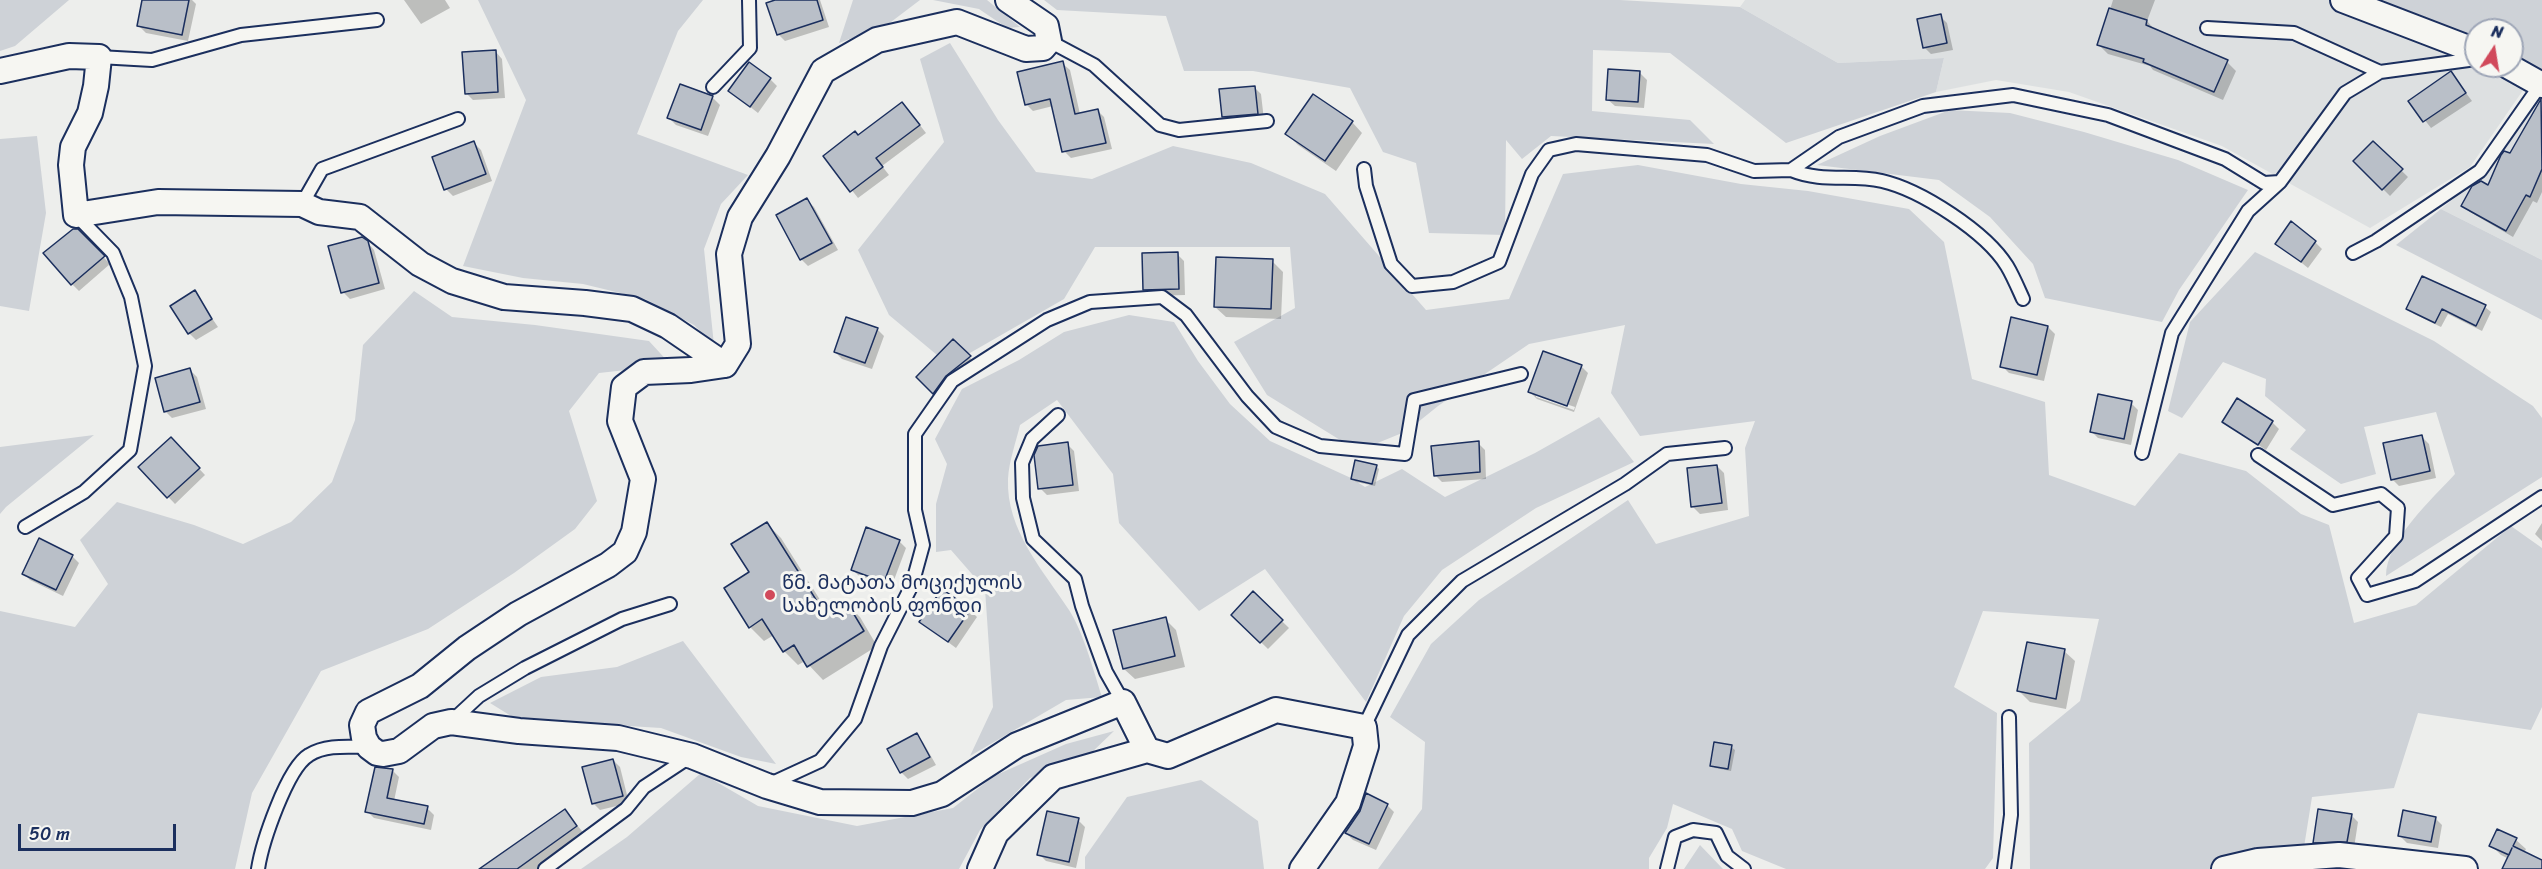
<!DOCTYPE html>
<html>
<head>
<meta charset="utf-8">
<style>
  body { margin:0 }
  #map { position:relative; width:2542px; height:869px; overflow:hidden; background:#edeeec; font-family:Sriracha,sans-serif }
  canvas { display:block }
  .north { position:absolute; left:2464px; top:18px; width:60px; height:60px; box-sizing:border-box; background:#f6f6f2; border:2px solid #9ea6b7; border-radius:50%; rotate:12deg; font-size:16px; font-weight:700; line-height:24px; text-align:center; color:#1b2f5e }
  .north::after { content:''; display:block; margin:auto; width:21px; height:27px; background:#d1495b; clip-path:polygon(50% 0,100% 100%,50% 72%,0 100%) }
  .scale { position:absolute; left:18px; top:824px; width:158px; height:27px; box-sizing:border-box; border:3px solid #1b2f5e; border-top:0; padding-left:8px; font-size:18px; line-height:21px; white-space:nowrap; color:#1b2f5e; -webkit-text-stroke:4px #f6f6f2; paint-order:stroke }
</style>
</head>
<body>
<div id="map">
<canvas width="2542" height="869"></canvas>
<div class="north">N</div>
<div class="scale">50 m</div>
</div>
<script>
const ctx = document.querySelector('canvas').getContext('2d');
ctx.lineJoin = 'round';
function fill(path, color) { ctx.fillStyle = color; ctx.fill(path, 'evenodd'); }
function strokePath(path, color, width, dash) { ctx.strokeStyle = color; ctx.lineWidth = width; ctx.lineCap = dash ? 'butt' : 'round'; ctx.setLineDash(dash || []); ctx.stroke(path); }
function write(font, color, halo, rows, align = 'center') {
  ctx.font = font + ' Sriracha,"Noto Sans Georgian",sans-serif'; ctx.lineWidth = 6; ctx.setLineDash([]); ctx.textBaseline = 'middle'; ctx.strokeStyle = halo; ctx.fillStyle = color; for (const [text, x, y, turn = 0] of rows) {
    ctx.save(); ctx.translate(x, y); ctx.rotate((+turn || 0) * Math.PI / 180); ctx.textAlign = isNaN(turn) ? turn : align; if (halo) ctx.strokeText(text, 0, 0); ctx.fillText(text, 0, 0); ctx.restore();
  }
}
fill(new Path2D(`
  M1745 0H2335L2476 60V66H2489L2528 83 2470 167 2370 228 2222 146 2069 92 1996 80 1936 92 1944 58 1838 63 1740 7Z
  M2542 95V260L2441 209 2487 171Z`), '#dde0e1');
fill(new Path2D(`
  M0 0H69L15 46 0 51Z
  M478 0H703L678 31 637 134 748 175 721 204 704 249 714 345 694 325 645 299 583 284 523 278 463 266 526 100Z
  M853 0H920L887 25 839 43Z
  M933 0H987L1020 27 1007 28 979 9Z
  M1044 0H1620L1740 7 1838 63 1944 58 1936 92 1786 143 1670 53 1593 50 1592 111 1690 120 1714 144 1551 136 1522 159 1506 140 1505 235 1429 233 1416 163 1383 152 1350 88 1253 71H1184L1166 16 1057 10Z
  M2349 0H2542V85L2512 66V30H2476V50Z
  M950 43 998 120 1036 172 1092 179 1173 146 1251 163 1325 194 1426 310 1509 299 1563 174 1638 165 1741 184 1808 191 1909 209 1944 242 1972 379 2045 402 2049 475 2135 506 2179 453 2246 471 2301 514 2329 525 2354 623 2416 605 2511 526 2542 548V707L2531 730 2418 713 2394 788 2312 797 2304 847 2212 869H2030L2029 743 2080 701 2099 619 1983 611 1954 687 1997 713 1993 858 1985 869H1786L1742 851 1732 829 1673 804 1667 828 1649 858V869H1378L1422 809 1425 742 1390 717 1431 644 1479 600 1628 500 1656 544 1749 516 1745 448 1755 421 1640 436 1611 393 1625 325 1529 344 1438 406 1407 431 1358 451 1267 395 1234 342 1295 308 1290 247H1095L1064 299 949 365 889 315 858 250 944 142 920 59Z
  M1950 110 2010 113 2084 132 2178 160 2248 190 2179 290 2162 322 2045 298 2033 264 1990 217 1939 180 1817 165 1880 136Z
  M37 136 46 213 29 311 0 306V139Z
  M2441 209 2542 260V320L2396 245Z
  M2255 252 2434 341 2533 406 2542 418V477L2386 576C2386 541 2432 499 2455 474L2436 412 2364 427 2376 474 2341 484 2290 449 2306 430 2265 396 2266 379 2223 362 2182 418 2168 411 2190 322Z
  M414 291 452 317 535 325 649 341 671 365 599 373 569 411 597 501 575 529 514 573 428 629 321 671 252 793 235 869H0V611L75 627 108 584 80 540 117 502 194 525 243 544 291 522 332 482 355 420 363 345Z
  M1129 315 1174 322 1198 361 1230 404 1270 441 1351 478 1365 487 1402 469 1445 497 1535 453 1599 417 1634 462 1536 508 1442 570 1404 616 1366 702 1265 569 1199 611 1119 523 1113 474 1057 400 1020 425C1016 442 1009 461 1008 479 1006 530 1043 570 1069 610 1083 631 1094 672 1102 697L1066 700 970 756 993 707 985 589 951 550 936 552V504L947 464 935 439 962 389 1019 360 1064 332Z
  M94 435 6 507 0 514V447Z
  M683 641 776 764 741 757 661 728 516 719 490 703 541 677 617 667Z
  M1114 731 1089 755 1030 778 980 830 959 869H581L627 837 701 773 758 806 857 826 953 808 994 776 1066 744Z
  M1201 780 1258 821 1264 869H1085V857L1127 797Z
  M1700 845 1723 869H1684Z`), '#ced2d7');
fill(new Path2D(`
  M144 0H192L196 4 188 41 146 33 139 26Z
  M404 0H445L450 8 421 24Z
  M780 0H820L829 27 785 41 778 34Z
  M2113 0H2155L2147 21 2155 30 2227 62 2236 71 2223 100 2153 70 2150 66 2108 54 2099 45Z
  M1940 16 1947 23 1953 50 1931 54 1924 47Z
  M495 51 502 59 505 98 473 100 466 93Z
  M1062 63 1070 70 1080 114 1097 110 1104 117 1112 149 1071 158 1064 151 1053 106 1033 111 1026 104Z
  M1640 73 1647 80 1644 108 1615 106 1607 99Z
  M2451 73 2472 101 2431 128 2410 101Z
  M770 79 777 86 758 113 730 91Z
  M680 86 713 98 720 105 708 136 676 125 669 118Z
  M1254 87 1261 94 1264 120 1230 124 1223 117Z
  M2536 108 2542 111V192L2537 203 2533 201 2513 237 2470 212 2463 205 2489 187 2511 155Z
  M909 111 926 133 882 166 889 175 858 198 825 156Z
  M1352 122 1362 133 1336 171 1298 145 1287 134Z
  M474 143 481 150 492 181 453 196 446 189Z
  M2373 143 2408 177 2390 196 2355 161Z
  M807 200 814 207 838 250 808 266 801 259Z
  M78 231 110 264 79 291 72 284Z
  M367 242 374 250 385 289 350 299 343 292Z
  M2315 242 2322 249 2308 268 2277 243Z
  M1177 254 1184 261 1185 295 1151 296 1144 289Z
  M1272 261 1283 272 1281 319 1226 317 1215 307Z
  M2422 278 2485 307 2491 312 2482 331 2448 314 2441 327 2414 314 2408 308Z
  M194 292 218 327 196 340 189 333Z
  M2048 327 2055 334 2044 381 2009 373 2002 366Z
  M877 329 884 336 872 369 842 359 835 352Z
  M954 341 976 364 941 400 918 377Z
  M1581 366 1588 373 1574 412 1537 399 1530 392ZM1536 394 1575 407 1574 410 1536 397Z
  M190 370 197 377 206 409 172 418 165 411Z
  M2131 403 2138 410 2131 445 2098 438 2091 431Z
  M2224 422H2272L2279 429 2266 450Z
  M2422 437 2429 444 2436 478 2399 486 2392 479Z
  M171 439 205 475 175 504 140 467Z
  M1478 443 1485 450 1486 479 1442 482 1435 475Z
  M1067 444 1074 451 1079 491 1047 495 1040 488Z
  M1376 466 1379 469 1375 486 1356 482 1353 479Z
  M1717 466 1724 473 1728 510 1700 514 1693 507Z
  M2542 523V541L2535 534Z
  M767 524 781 538 829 614 846 603 860 617 877 646 823 680 805 661 798 665 784 651 774 635 764 641 750 627 751 573Z
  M899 541 906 548 891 588 859 576 852 569Z
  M72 556 79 563 63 596 30 580 23 573Z
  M1253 593 1289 628 1268 649 1233 615Z
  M970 610 977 617 956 648 921 622Z
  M1165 619 1176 630 1185 667 1135 679 1124 669Z
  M2064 651 2075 661 2066 709 2030 702 2019 691Z
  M916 735 923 742 936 765 908 779 901 772Z
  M1731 747 1735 750 1731 771 1715 768 1712 765Z
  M613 760 620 767 629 803 600 810 593 803Z
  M392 770 399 777 394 801 427 808 434 815 431 830 374 818 367 811Z
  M1387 805 1394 812 1376 850 1353 840 1346 833Z
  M565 811 587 837 542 869H496Z
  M2351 815 2358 822 2354 848 2322 849 2315 842Z
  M2435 818 2442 825 2438 848 2407 843 2400 836Z
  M1078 820 1085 827 1076 868 1046 861 1039 854Z
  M2516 840 2526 849 2524 853 2542 861V869H2504L2509 859 2501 855 2491 845Z`), '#0003');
const building = new Path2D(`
  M142 0H189L182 35 137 26Z
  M775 0H817L823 20 777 35 766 3Z
  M2109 8 2147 20 2146 25 2228 60 2214 92 2143 62 2144 59 2097 45Z
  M1941 14 1947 43 1923 48 1917 19Z
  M496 50 498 92 465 94 462 52Z
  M1063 61 1075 114 1098 109 1106 143 1062 152 1050 99 1025 105 1017 72Z
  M749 62 771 78 750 107 728 91Z
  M1608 69 1640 71 1638 102 1606 100Z
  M2451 71 2466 93 2423 122 2408 101Z
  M680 84 713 96 701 130 667 118Z
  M1255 86 1258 114 1222 117 1219 89Z
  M1313 94 1353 121 1325 161 1285 134Z
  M2541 99 2542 169 2530 197 2526 195 2506 231 2461 206 2472 186 2481 181 2488 185 2501 155 2504 151 2510 153Z
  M902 102 920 125 876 158 883 167 850 192 823 156 855 131 858 135Z
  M474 141 486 174 444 190 432 157Z
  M2373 141 2403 169 2382 190 2353 161Z
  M807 198 832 243 800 260 776 215Z
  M2291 221 2316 241 2301 262 2275 244Z
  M73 229H78L105 256 71 285 43 253Z
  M362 237 368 241 379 283 341 293 328 246Z
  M1178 252 1179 289 1143 290 1142 253Z
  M1216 257 1273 259 1271 309 1214 307Z
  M2422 276 2486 305 2476 326 2442 309 2435 323 2406 309Z
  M195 290 212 319 188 334 170 306Z
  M846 317 878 328 865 363 834 352Z
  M2011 317 2048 326 2037 375 2000 367Z
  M953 339 971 356 946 376 933 394 916 377Z
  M1543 351 1582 365 1567 406 1528 392Z
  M190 368 200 402 164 412 155 378Z
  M2098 394 2132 401 2124 439 2090 432Z
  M2237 398 2273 421 2258 445 2222 422Z
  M2422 435 2430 471 2391 480 2383 443Z
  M171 437 200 468 167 498 138 467Z
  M1479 441 1480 472 1434 476 1431 446Z
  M1068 442 1073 485 1038 489 1034 455 1038 446Z
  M1355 460 1377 465 1372 484 1351 479Z
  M1717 465 1722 503 1691 507 1687 468Z
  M767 522 825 614 846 601 864 631 807 667 794 645 783 652 762 619 749 628 724 588 749 572 731 544Z
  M866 527 900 540 884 582 851 570Z
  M39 538 73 555 56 590 22 574Z
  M942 589 971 609 948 642 919 622Z
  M1253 591 1283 620 1260 643 1231 615Z
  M1166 617 1175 656 1123 669 1113 630Z
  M2027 642 2065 649 2056 699 2017 691Z
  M917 733 930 757 900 773 887 749Z
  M1714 742 1732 745 1728 769 1710 766Z
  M613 759 623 796 592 804 582 767Z
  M375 767 393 769 387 798 428 806 424 824 365 812Z
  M1366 793 1388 804 1369 844 1345 833 1360 811Z
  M565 809 577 826 517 869H479Z
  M2318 809 2352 814 2347 842 2313 843Z
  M2403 810 2436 817 2431 842 2398 836Z
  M1047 811 1079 818 1069 862 1037 855Z
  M2497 829 2517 838 2513 846 2542 860V869H2502L2512 848 2509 855 2489 846Z`);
fill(building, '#b9bfc8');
strokePath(building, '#1b2f5e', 1.5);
const lane = new Path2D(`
  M2207 28 2294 33 2380 72
  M1049 41 1094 65 1160 125 1179 130 1267 121
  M99 57 152 60 241 35 377 20
  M713 87 750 48 749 0
  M1364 169 1366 186 1391 264 1412 286 1453 282 1499 262 1532 174 1549 150 1576 144 1707 155 1754 171 1791 170 1839 137 1923 106 2013 95 2108 115 2225 159 2264 183 2280 182 2345 93 2380 72 2476 59
  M1791 170C1823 183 1851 174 1882 181 1921 190 1986 232 2007 266 2013 276 2018 288 2023 299
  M302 204 322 169 458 119
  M2353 253 2376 241 2480 171 2541 84
  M1058 415 1032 439 1022 463 1023 498 1033 539 1075 579 1082 606 1106 672 1123 702
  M2142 453 2172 333 2248 211 2280 182
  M2258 455 2333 505 2381 494 2398 508 2396 536 2358 578 2367 595 2415 581 2542 497
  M25 527 84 492 130 450 145 366 131 297 113 253 76 215
  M452 721 479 696 525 668 622 619 670 604
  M1364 727 1408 635 1462 581 1625 484 1667 454 1725 448
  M768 785 820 761 855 719 881 646 912 585 923 545 915 510V434L952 381 1047 320 1090 302 1162 297 1186 315 1247 396 1276 427 1320 446 1405 454 1414 400 1521 374
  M258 869C262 843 287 768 309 755 326 744 349 747 369 747
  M545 869 626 809 644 787 691 756
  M1667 869 1675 837 1693 830 1716 833 1727 856 1744 869
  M2004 869 2011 815 2009 717`);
const street = new Path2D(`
  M2343 0 2476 51
  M2508 66 2542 85
  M0 71 69 56 99 57 96 86 90 113 73 147 71 165 76 215 158 202 302 204 319 212 360 217 420 264 452 281 504 297 585 303 632 309 668 326 725 365
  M1147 750 1168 756 1276 710 1364 727 1366 746 1348 803 1302 869
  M980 869 996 833 1053 777 1147 750 1123 702 1017 745 942 794 912 803 820 802 767 786 692 756 618 738 519 731 451 722 433 726 399 751 383 754 377 753 369 747 364 738 362 725 368 712 420 686 467 648 518 614 608 565 625 552 634 532 643 479 620 421 624 387 644 372 691 370 725 365 738 344 729 254 740 217 778 156 823 71 877 40 957 22 1026 49 1043 48 1049 41 1046 26 1008 0
  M2224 869 2258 861 2339 855 2465 869`);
strokePath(lane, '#1b2f5e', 16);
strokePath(street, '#1b2f5e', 28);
strokePath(lane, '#f6f6f2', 12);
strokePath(street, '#f6f6f2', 24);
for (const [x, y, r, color] of [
  [770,595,6,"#d1495b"]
]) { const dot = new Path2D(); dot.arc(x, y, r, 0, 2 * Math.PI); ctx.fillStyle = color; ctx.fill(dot); strokePath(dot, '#f6f6f2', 2); }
write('20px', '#1b2f5e', '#f6f6f2', [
  ["წმ. მატათა მოციქულის",782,584],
  ["სახელობის ფონდი",782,607]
], 'left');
</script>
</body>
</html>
